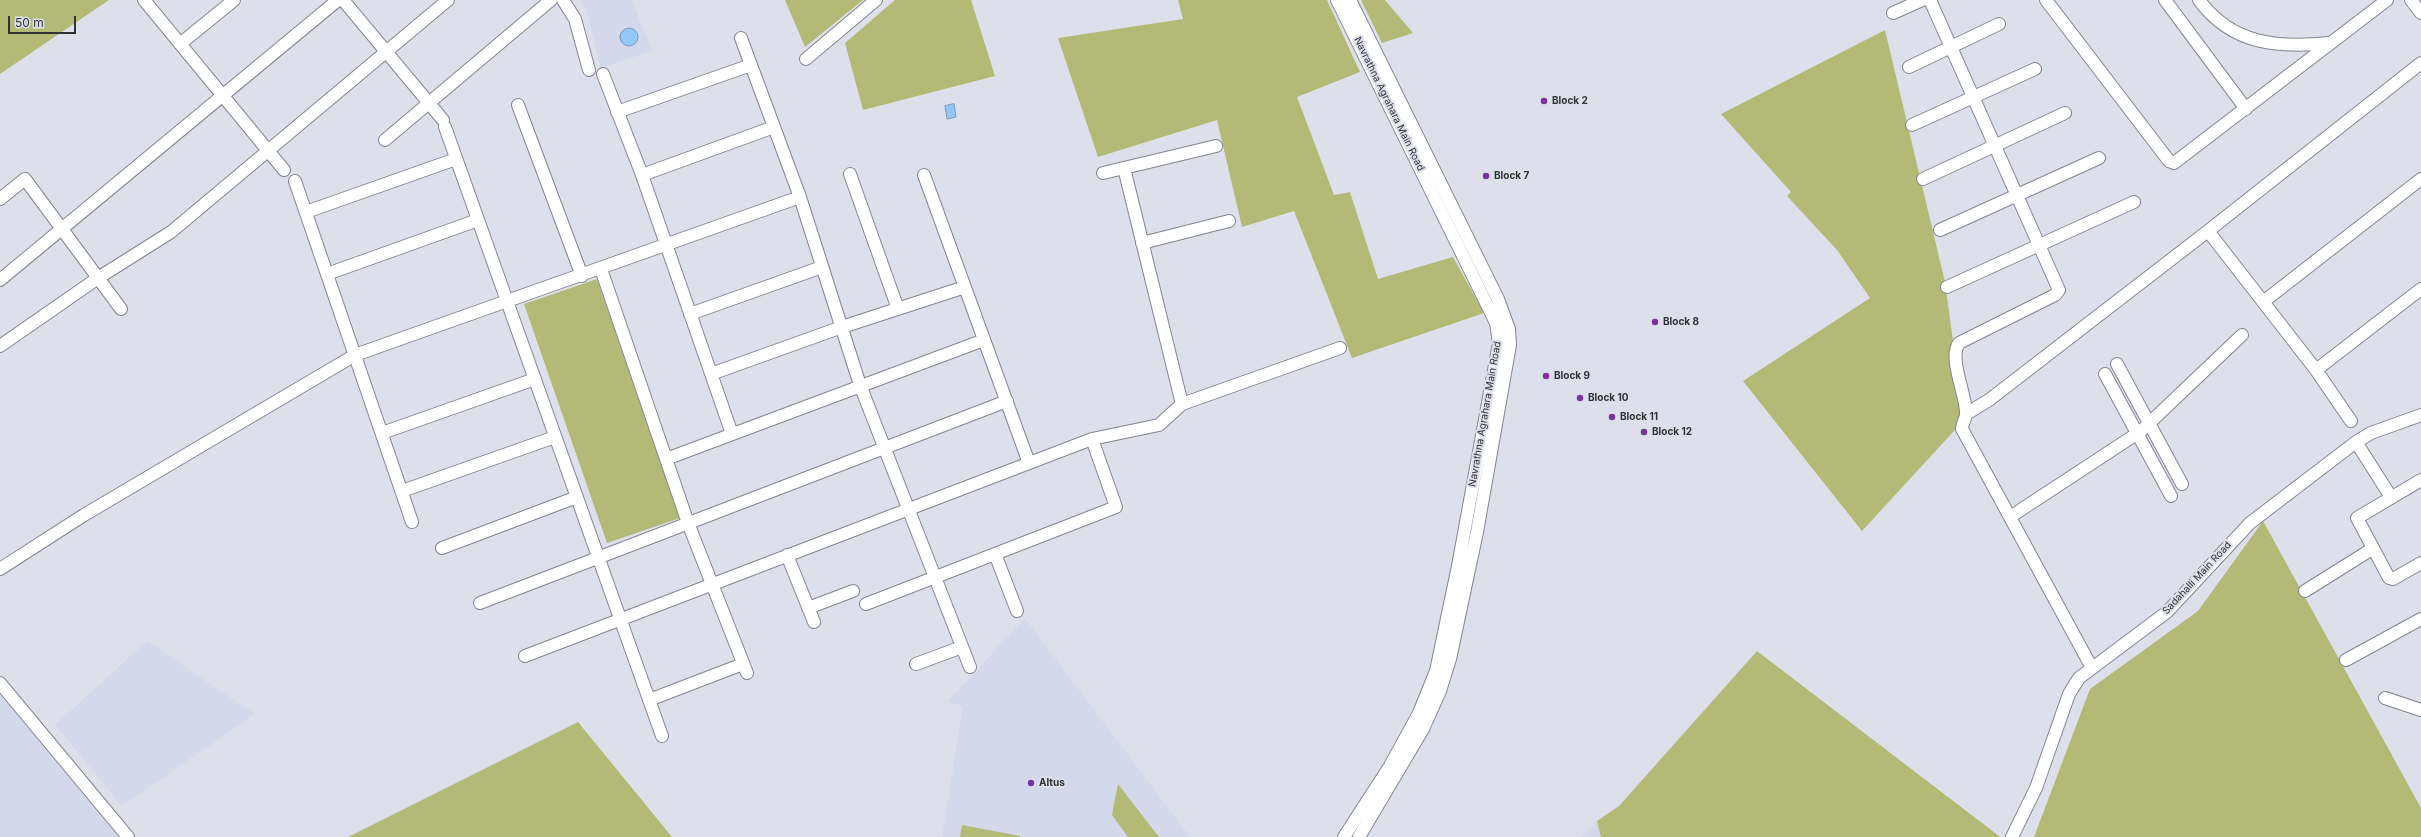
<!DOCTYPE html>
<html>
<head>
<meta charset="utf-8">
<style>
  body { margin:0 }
  #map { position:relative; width:2421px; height:837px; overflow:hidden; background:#dde0eb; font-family:Inter,sans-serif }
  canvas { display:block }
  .scale { position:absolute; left:8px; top:16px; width:68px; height:18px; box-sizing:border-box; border:2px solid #313236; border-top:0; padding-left:5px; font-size:12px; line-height:14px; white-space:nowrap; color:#313236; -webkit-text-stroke:3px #dde0eb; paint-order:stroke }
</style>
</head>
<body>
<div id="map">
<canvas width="2421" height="837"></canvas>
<div class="scale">50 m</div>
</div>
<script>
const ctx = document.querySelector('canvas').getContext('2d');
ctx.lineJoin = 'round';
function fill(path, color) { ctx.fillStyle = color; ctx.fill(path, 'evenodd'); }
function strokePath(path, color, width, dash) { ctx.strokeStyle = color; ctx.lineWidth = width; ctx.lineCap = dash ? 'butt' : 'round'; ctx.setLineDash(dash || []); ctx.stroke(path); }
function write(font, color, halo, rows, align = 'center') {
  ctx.font = font + ' Inter,sans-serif'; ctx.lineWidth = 4; ctx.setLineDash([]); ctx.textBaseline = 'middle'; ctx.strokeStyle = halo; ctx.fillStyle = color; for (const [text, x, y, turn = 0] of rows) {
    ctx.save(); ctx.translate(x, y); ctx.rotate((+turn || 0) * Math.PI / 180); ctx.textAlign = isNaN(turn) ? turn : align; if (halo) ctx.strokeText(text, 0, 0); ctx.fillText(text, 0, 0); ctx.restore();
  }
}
fill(new Path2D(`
  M580 0H632L652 51 601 68 585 7Z
  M1025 618 1190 837H942L963 706 947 702Z
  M147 641 255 714 122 806 55 725Z
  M0 688 122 837H0Z
  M1597 821 1601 837H1582Z`), '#d4d8eb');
fill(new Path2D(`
  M0 0H109L0 74Z
  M785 0H863L805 47Z
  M895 0H971L995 76 863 110 845 43Z
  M1178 0H1327L1360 72 1297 97 1334 195 1350 192 1378 279 1453 257 1484 313 1352 358 1294 211 1242 227 1217 120 1098 157 1058 38 1183 19Z
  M1361 0H1385L1413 33 1382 43Z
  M1885 30 1945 282 1963 415 1954 431 1862 531 1743 381 1870 298 1837 250 1787 196 1791 192 1721 114Z
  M597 279 680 518 607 543 524 304Z
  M2263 521 2421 808V837H2034L2090 689 2198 611Z
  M1757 651 1999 836V837H1601L1597 821 1619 806Z
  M578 722 672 837H348Z
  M1118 784 1159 837H1128L1112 815Z
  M962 825 1020 836V837H960Z`), '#b3ba75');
const water = new Path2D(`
  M620 37a9 9 0 1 1 18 0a9 9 0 1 1-18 0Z
  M954 104 956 117 947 119 945 106Z`);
fill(water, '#93c7f8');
strokePath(water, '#769abe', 1);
const minor = new Path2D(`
  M144 0 284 170
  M343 0 443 120
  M563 0 575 19 589 70
  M1337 0 1496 323 1499 343 1458 566 1436 671 1419 713 1390 766 1344 837
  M1350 0 1498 299 1509 329 1510 345 1477 532 1450 659 1440 691 1423 729 1359 837
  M1930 0 2059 290 2055 295 1959 343C1948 359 1967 396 1966 414 1966 419 1962 423 1962 429L2092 668
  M2046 0 2169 161 2174 163 2387 0
  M2165 0 2246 109
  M2199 0C2232 45 2278 48 2329 43
  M2411 0 2421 13
  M1893 13 1922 0
  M741 38 800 197 860 385 970 667
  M180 44 234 0
  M806 59 876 0
  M1909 67 1999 24
  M603 74 642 175 732 434
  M518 105 582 276
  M617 112 751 65
  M1912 125 2035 69
  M445 127 662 736
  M385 140 551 0
  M1124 168 1182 404
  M1103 173 1216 146
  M850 174 898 309
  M642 175 774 127
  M924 175 1029 463
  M1923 179 2065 113
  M295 181 412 522
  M0 199 25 179 121 309
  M306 212 456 159
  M1940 230 2099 158
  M2208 231 2316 370 2351 421
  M1142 243 1229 221
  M601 269 688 523 747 673
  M327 274 478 220
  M0 280 338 0
  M1947 287 2134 202
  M2263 302 2421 179
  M690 314 822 267
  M0 346 98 278 171 232 448 0
  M2117 364 2182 484
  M2316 370 2421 289
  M711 374 842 327 965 287
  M2105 374 2171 496
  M1966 414 1989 400 2208 231 2421 63
  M382 433 535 379
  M2356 442 2391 497
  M666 459 984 340
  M2421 480 2357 518 2389 578 2393 579 2421 563
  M402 491 555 437
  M2010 517 2141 431 2242 335
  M442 548 577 497
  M995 554 1017 611
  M787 555 814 622
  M0 569 84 515 355 355 800 197
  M2305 591 2372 549
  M480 603 1007 401
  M866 604 1116 507 1092 439
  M808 608 853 591
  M525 656 1092 439 1159 425 1182 404 1340 348
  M2346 660 2421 619
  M916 664 962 647
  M0 683 128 837
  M2385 698 2421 710
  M649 700 743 664
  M2012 837 2036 788 2069 694 2079 678 2167 612 2250 523 2356 442 2371 433 2421 415`);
strokePath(minor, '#83858f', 14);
strokePath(minor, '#fff', 12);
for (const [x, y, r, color] of [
  [1544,101,4,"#7a31a3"],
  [1486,176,4,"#7a31a3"],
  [1655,322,4,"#7a31a3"],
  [1546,376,4,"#7a31a3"],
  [1580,398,4,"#7a31a3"],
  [1612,417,4,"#7a31a3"],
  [1644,432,4,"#7a31a3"],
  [1031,783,4,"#7a31a3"]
]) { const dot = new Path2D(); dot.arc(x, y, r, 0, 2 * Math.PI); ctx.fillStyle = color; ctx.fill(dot); strokePath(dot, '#dde0eb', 1.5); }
write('bold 10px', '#313236', '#dde0eb', [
  ["Block 2",1552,101],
  ["Block 7",1494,176],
  ["Block 8",1663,322],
  ["Block 9",1554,376],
  ["Block 10",1588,398],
  ["Block 11",1620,417],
  ["Block 12",1652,432],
  ["Altus",1039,783]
], 'left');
write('10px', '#313236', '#dde0eb', [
  ["Navrathna Agrahara Main Road",1389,104,64],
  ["Navrathna Agrahara Main Road",1485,414,-80],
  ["Sadahalli Main Road",2197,578,-47]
]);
</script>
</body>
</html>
